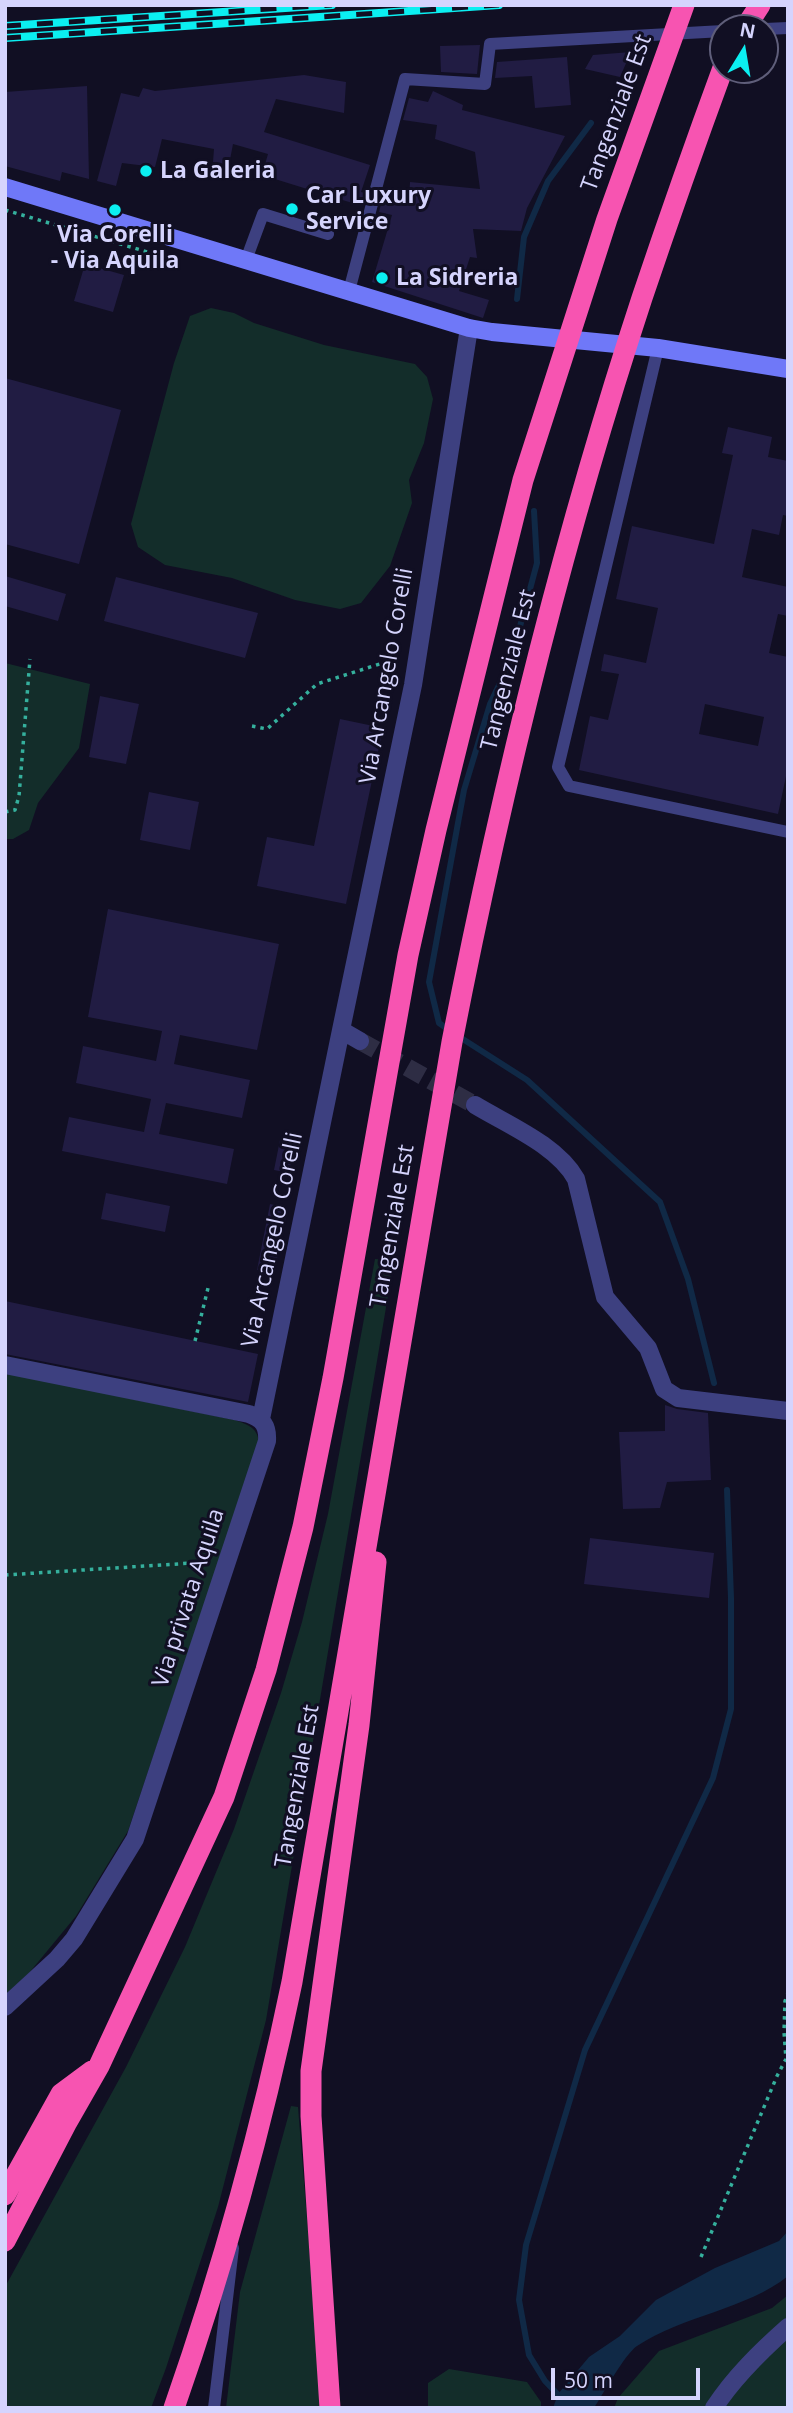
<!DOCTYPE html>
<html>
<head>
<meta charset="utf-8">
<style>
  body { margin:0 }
  #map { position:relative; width:793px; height:2413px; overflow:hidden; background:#110f23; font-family:"Open Sans",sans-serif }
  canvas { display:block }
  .frame { position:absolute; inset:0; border:7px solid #d5d4fd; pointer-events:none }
  .north { position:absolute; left:709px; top:14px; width:70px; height:70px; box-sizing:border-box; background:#110f23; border:2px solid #5f5e7a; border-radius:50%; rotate:11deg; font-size:19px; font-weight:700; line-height:28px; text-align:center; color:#d5d4fd }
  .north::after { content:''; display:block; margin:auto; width:24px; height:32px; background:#0beff1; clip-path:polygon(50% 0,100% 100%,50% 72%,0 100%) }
  .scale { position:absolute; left:551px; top:2368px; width:149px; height:32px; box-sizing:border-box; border:4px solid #d5d4fd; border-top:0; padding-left:9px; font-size:21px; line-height:24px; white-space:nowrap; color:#d5d4fd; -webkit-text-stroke:5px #110f23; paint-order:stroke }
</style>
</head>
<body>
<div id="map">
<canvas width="793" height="2413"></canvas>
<div class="frame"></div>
<div class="north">N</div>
<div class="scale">50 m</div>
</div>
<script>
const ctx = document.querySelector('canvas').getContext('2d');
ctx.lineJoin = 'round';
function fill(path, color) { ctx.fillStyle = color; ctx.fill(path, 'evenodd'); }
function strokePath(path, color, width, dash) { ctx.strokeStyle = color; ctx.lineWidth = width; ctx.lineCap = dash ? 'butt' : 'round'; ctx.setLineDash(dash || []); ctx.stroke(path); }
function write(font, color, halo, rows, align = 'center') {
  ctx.font = font + ' "Open Sans",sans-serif'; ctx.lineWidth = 6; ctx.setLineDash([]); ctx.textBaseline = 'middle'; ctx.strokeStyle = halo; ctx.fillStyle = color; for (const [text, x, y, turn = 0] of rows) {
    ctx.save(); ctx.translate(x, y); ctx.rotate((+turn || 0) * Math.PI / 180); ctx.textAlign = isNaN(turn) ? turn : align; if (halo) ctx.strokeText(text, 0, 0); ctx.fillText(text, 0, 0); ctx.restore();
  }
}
fill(new Path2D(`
  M211 308 234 313 254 323 324 345 415 364 427 377 433 399 424 443 409 480 412 503 390 566 361 603 340 609 295 600 232 578 165 565 138 547 131 524 174 363 190 316Z
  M5 663 90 684 79 748 38 803 29 830 13 839H5Z
  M375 1259 394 1260 266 2020 218 2207 166 2368 151 2408H5V2287L126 2067 185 1947 234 1829 281 1693 302 1622 328 1514Z
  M5 1373 235 1420C248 1425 257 1427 259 1442L128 1831 76 1916 29 1973 5 1995Z
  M291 2106 298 2107 322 2408H226L240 2292Z
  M788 2295V2408H614L618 2398 659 2351 772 2308Z
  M449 2369 527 2382 541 2402V2408H428V2383Z`), '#132d2a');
fill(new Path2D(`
  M788 2231V2276C747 2309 682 2316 637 2346 625 2354 603 2394 594 2408H553L558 2394 589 2357 620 2336 656 2300 715 2268 779 2241Z`), '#102946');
strokePath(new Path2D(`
  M517 299 524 237 548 181 591 123
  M449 1030 439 1023 429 982 464 790 490 704 511 660 537 563 534 511
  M458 1036 527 1080 660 1202 688 1279 714 1383
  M571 2408 545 2381 529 2355 519 2300 526 2245 585 2050 713 1778 731 1709V1598L727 1490`), '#102946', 6);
fill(new Path2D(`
  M480 45 477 74 441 72 440 46Z
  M631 52 620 77 585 69 593 55Z
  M567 57 571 105 535 108 532 76 495 78 497 62Z
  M304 75 346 82 344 113 276 99 264 132 370 165 361 192 366 193 362 206 262 175 268 154 233 144 229 165 213 162 214 149 162 139 155 167 122 163 116 186 97 181 121 93 139 97 143 88 155 91Z
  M87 86 89 179 62 172 60 181 5 166V92Z
  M433 91 463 105 462 110 565 136 527 208 521 231 473 229 477 258 470 257 459 291 489 300 483 318 372 282 392 215 379 212 383 196 409 200 410 182 480 189 475 152 435 139 437 125 403 120 409 98 428 102Z
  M85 264 124 275 113 312 74 301Z
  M5 378 121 410 79 564 5 544Z
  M728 427 772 437 768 457 788 461V516L783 515 779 535 752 529 742 577 788 587V616L778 614 769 653 788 657V767L778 814 579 770 590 716 608 720 619 674 601 671 604 654 646 663 658 608 616 599 632 526 714 544 733 455 722 453ZM705 704 764 717 758 746 699 734Z
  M5 576 66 594 58 621 5 606Z
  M116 577 258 613 245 658 104 621Z
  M100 696 139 704 126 764 89 757Z
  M340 719 383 728 346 904 257 886 267 837 314 846Z
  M149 792 199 802 190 850 140 840Z
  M108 909 279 944 257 1050 180 1035 174 1064 250 1080 242 1118 166 1103 159 1134 234 1149 227 1184 62 1151 69 1117 144 1132 151 1099 76 1083 83 1046 156 1061 162 1031 88 1017Z
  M280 1140 295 1143 289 1173 274 1170Z
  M106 1193 170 1206 165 1232 101 1219Z
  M270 1204 288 1208 274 1273 257 1270Z
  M5 1301 258 1354 248 1402 5 1354Z
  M665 1405 677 1409 708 1413 711 1480 667 1482 660 1508 623 1509 619 1432 665 1431Z
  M590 1538 714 1553 709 1598 584 1584Z`), '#211c43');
strokePath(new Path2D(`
  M360 1041 475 1105`), '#2e2d44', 18, [18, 9]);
strokePath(new Path2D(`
  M5 210 168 258
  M252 726 267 729 317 684 389 661 394 663 393 678
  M5 812 15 810 19 796 30 659
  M195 1341 209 1284
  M5 1575 208 1562
  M701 2257 777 2076 786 2059 784 2032 785 2001 788 1993`), '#35b09d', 3.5, [3.5, 5]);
strokePath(new Path2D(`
  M765 29 788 28
  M246 260 263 214 328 234
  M349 291 405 79 485 84 490 44 723 31
  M658 348 558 767 569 786 788 832
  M214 2408 233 2248`), '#3d4080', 12);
strokePath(new Path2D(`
  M360 1041 341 1030 413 685 469 328
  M475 1105C508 1125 557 1145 576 1179L605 1297 648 1348 664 1389 678 1398 788 1411
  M5 1365 249 1414C263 1419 268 1426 267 1441L135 1839 74 1939 57 1959 5 2007
  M261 1419 341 1030
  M714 2408C734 2377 761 2351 788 2327`), '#3d4080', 18);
strokePath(new Path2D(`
  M5 187 469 328 492 332 658 348 788 369`), '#6f78f8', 18);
strokePath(new Path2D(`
  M745 28 760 5
  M5 2195 61 2094 92 2071
  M5 2241 67 2122 99 2066 224 1797 266 1670 303 1527 333 1378 408 955 436 830 523 480 607 219 684 5
  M174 2408C223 2268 262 2127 292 1982L452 1042C501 791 562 541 642 298 668 221 695 144 723 68
  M330 2408 311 2116V2071L359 1725 376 1562`), '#f754b1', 21);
const rail = new Path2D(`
  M5 26 332 5
  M5 38 499 5`);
strokePath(rail, '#0beff1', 8);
strokePath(rail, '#110f23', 5, [16]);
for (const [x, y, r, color] of [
  [146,171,7,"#0beff1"],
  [292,209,7,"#0beff1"],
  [115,210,7,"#0beff1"],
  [382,278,7,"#0beff1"]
]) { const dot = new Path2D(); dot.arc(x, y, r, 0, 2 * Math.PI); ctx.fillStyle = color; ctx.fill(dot); strokePath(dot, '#110f23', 2.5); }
write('23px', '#d5d4fd', '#110f23', [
  ["Tangenziale Est",617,113,-70],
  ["Tangenziale Est",509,670,-76],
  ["Via Arcangelo Corelli",387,676,-80],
  ["Tangenziale Est",393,1226,-80],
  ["Via Arcangelo Corelli",273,1240,-78],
  ["Via privata Aquila",189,1598,-72],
  ["Tangenziale Est",298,1786,-80]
]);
write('bold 23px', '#d5d4fd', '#110f23', [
  ["La Galeria",160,171],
  ["Car Luxury",306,196],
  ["Service",306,222],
  ["Via Corelli",115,235,"center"],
  ["- Via Aquila",115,261,"center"],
  ["La Sidreria",396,278]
], 'left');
</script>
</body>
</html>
